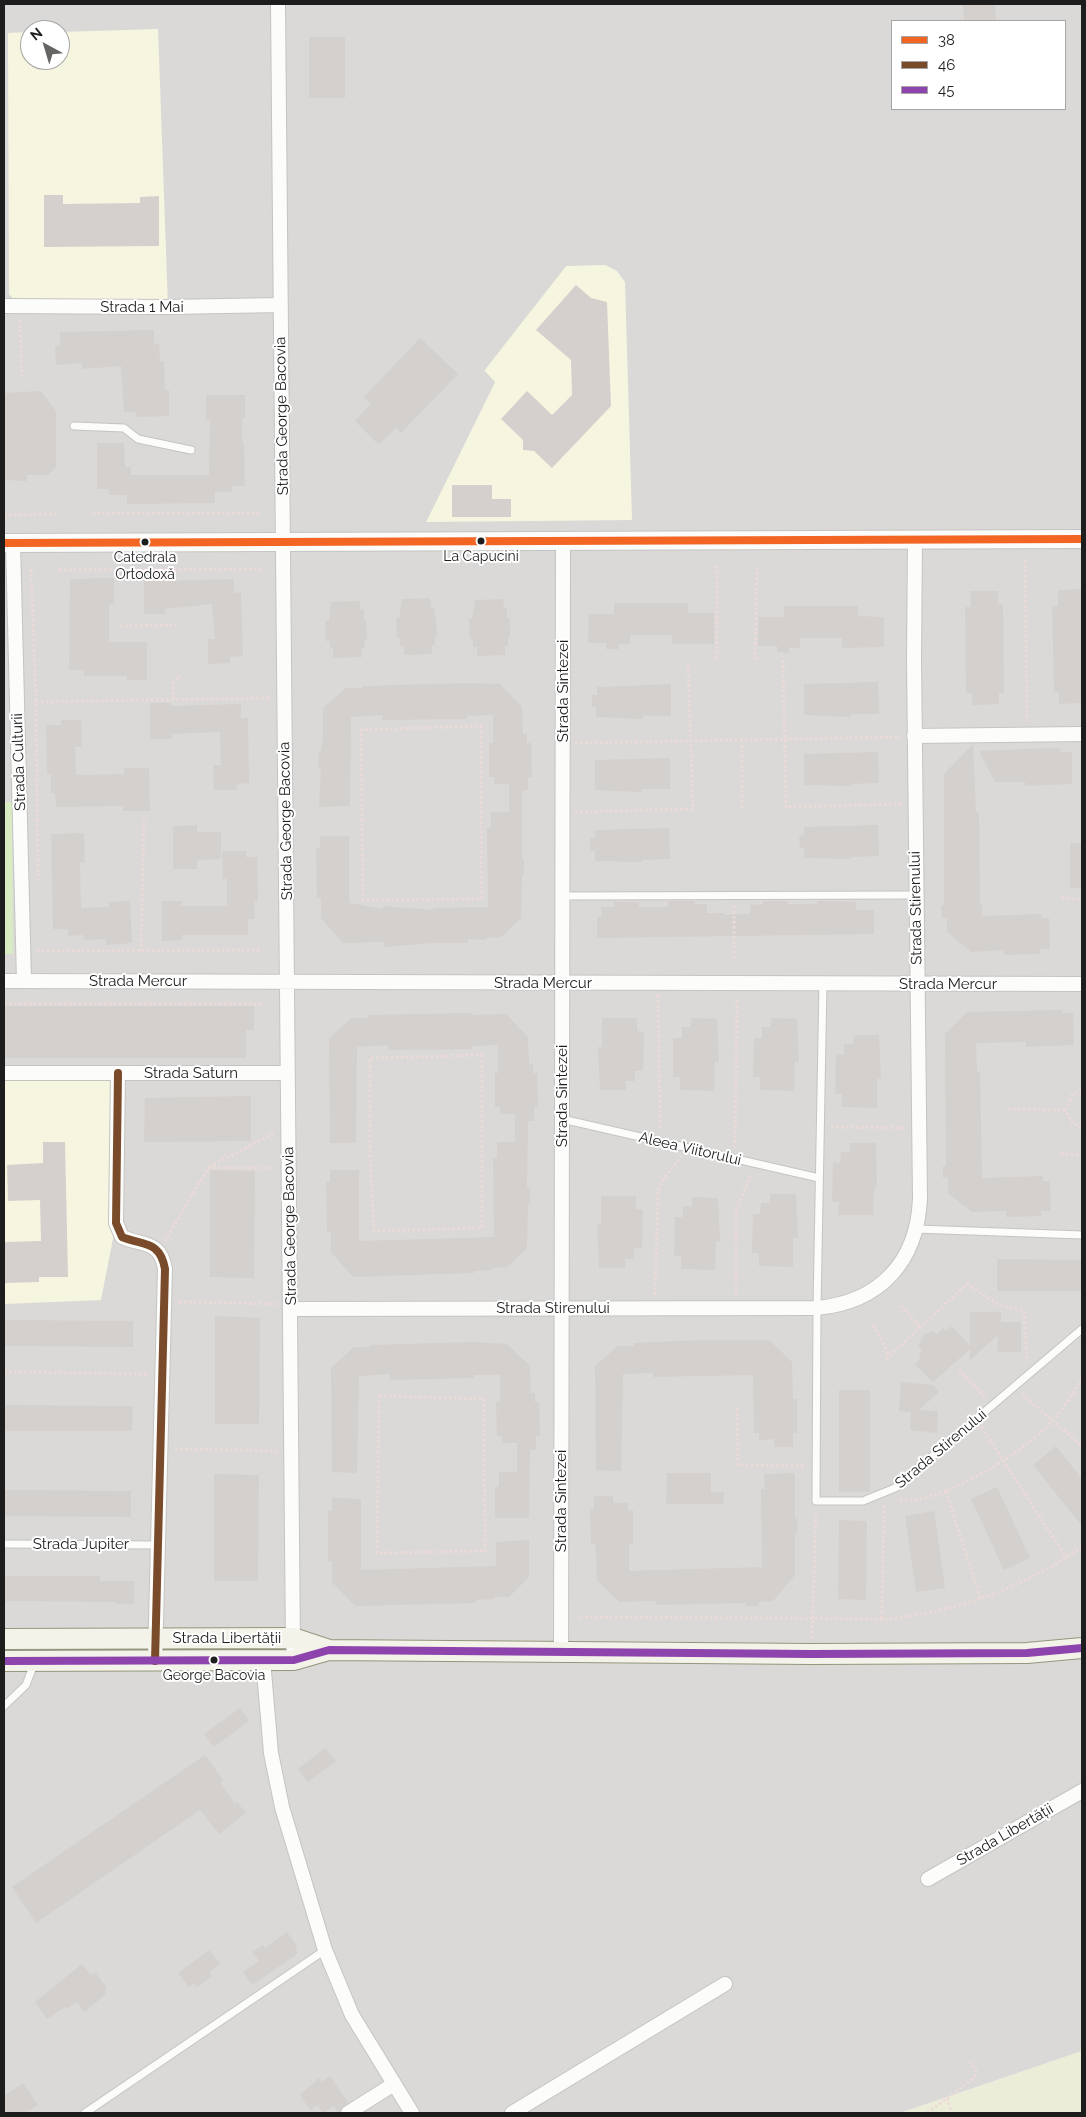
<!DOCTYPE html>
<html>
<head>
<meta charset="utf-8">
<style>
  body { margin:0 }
  #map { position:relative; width:1086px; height:2117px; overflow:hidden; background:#eceae6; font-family:Raleway,sans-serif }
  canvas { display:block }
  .frame { position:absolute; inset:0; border:5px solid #1d1d1d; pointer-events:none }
  .legend { position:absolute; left:891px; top:20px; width:175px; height:90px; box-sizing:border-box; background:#fff; border:1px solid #a5a5a5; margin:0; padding:6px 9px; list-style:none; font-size:15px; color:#1d1d1d }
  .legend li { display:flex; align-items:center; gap:10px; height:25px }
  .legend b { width:25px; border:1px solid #a5a5a5 }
  .north { position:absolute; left:20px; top:20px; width:50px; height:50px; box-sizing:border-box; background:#fff; border:1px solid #a5a5a5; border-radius:50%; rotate:321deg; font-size:14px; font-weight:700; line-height:20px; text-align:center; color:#1d1d1d }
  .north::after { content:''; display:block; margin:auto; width:18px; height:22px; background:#656563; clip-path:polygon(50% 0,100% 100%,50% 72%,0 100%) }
</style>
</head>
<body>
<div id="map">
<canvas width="1086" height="2117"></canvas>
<div class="frame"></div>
<ul class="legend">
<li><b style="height:6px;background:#f26522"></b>38</li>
<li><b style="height:6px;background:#7a4b2a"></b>46</li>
<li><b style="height:6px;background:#8e44ad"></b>45</li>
</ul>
<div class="north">N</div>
</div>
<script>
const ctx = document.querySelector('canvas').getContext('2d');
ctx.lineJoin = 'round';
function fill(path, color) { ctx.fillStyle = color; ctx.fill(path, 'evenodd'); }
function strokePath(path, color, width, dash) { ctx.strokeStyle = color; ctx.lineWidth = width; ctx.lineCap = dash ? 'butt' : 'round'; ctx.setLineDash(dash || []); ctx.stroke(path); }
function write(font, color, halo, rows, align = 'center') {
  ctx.font = font + ' Raleway,sans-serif'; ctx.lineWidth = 4; ctx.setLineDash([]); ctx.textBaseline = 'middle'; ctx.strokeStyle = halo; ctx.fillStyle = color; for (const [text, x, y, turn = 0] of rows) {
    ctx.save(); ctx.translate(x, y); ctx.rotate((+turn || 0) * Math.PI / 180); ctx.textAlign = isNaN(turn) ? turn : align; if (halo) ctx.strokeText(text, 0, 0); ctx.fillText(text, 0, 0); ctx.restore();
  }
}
fill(new Path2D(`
  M4 4H1082V2051L900 2113H4ZM892 21H1065V109H892ZM30 30H60V60H30Z`), '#dbd9d7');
fill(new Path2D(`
  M158 29 168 307 19 306 9 294 8 33 30 32V60H60V32Z
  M605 265 617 271 625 282 632 520 426 522 495 382 484 371 566 266Z
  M4 1073H118L116 1223 101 1300 4 1304Z`), '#f6f6e0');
fill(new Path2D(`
  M461 266H566L484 370 495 382 426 522H310L292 511H283L281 305 410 307 421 302 447 275Z`), '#dad9d7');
fill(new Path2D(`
  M1082 2051V2113H900L1021 2072Z`), '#ecedd8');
fill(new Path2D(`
  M4 802H12L13 954H4Z`), '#d8ebc3');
fill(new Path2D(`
  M963 4H995L996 21H964Z
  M309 37H345V98H309Z
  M44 195H63V204L140 203V197L159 196V246L44 247Z
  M576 285 591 298 607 302 611 406 552 468 534 451 523 450V440L501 419 527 391 552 415 572 395 571 360 536 330Z
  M154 330V344H159L160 361H164L165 390H169V416L137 417 135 412H124L121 366 82 369V363L56 365 55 347 60 345V332Z
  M420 338 458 374 401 433 396 428 379 445 355 421 371 404 364 397Z
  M41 391 56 411V467L48 475H27V481L4 480V393Z
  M206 395H245V418H242V442H244L245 486H232V492H215V503L127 504V495H109V489H97V443H124L125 467H131V475H209L210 420H206Z
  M452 485H492V499H511V517H452Z
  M114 578V604H109V642H147V680H127V676H84V670H69L70 579Z
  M144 578H165V581L234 579V593L241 592 243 656 230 657V663L208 664V639H215L212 604 165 609V614H144Z
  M1082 589V703L1059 704V692H1054L1052 606H1058V590Z
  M970 591H998V604H1003L1004 693H999V704L972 705V693H966L965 607H971Z
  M430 598 431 608 434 607 435 617H436L437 637H435V645H432V654L404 655V646H400V638H397L396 618H399L402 599Z
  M503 599 504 608H507V618H510V638H508V646H505V655L477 656V647H473V639H470L469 619H472L475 600Z
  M360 601V610H364V620H366L367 640 364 639 365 648H361L362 657 333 658V648H330V641H326L325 621H329L331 602Z
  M614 603H688V613H714V644H672V635H630V644H619V649H606V643H588L589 614H614Z
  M784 606H858V616L884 617V647L842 648V638H800V648H789V653L777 652V646H758L759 617H784Z
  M878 682 879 714H851V717L804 715V684Z
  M466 683 500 684 522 707 523 734H527V743H531L532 777H528V790L522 791V858H524V874H522L521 918 501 937 486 938V940L468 939V943H433L384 947V942L343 943 321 918V898H317L316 848H320V836H349V903L383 909V906L433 910V908L488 907 487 828H491V812H509V784H494V777H489V743H493V715L467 716 466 719 382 720 383 715 351 717 350 806 319 807 321 767H318L319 752 321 751 323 734V708L346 688H362V686Z
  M671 684V716H643V719L596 717V707H592V695H597V687Z
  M150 703H171V706L241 704V718H248L249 783 237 784V790H214L213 765H221L220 732 171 734 172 739H150Z
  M61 720H81L82 747H75L76 775 124 774V768H149L150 811H123V806L56 807 55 794 51 793V774H47L46 725H61Z
  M973 744 976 812H979L980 904H982V916L1041 914 1042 918H1049L1050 949H1040V954L1004 955V950L971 952 947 932V918H942L941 905H944V774Z
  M1048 748H1060L1061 752H1072V784L1025 786V782H995L979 751Z
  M878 752 879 783 851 784V786L804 785V754Z
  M670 758V789H642V792L595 790V760Z
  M197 825V832H221V859L197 860V869H173V826Z
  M878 825 879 856 851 857V859L804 858V848H800L799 836 804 835V827Z
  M669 828 670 859 642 860V862L595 861V851H590V838H595V830Z
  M84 833 85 862 80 863 81 908 109 907V902L130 901 132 943 106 945V939L84 940 83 935 68 936V929H53L51 834Z
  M1070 843H1082V888H1070Z
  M222 851H246V857H257L258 901H254L255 919H248V935H182V940L162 941V901H182L181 906H227V879H223Z
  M668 901H695V904H707V913H725V915L750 914V905L763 904V901H787L788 904H817V901L856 902V910H874V934L597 938V917H602L601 907H614V902H639V907H668Z
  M4 1006H254V1030H246V1058H4Z
  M1062 1010V1013H1073L1074 1045 1026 1047V1042L976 1043 977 1072H980L982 1178 1043 1176V1181H1050L1051 1211H1041V1216L1006 1217V1211L972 1212 948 1193V1178H943V1166H946L945 1034 967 1012Z
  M471 1013V1015L506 1014 528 1037 529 1064H533V1073H537L538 1107H534V1121H528L527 1188H530V1204H528L527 1248 507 1267 492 1268V1270L474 1271V1273L353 1277 331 1252V1232H327L326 1182H330V1170H359V1241L494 1237 493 1158H497V1142H515V1114H500V1107H495V1073H498V1045L472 1046V1049L388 1050V1045L357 1047 356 1143H330L329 1038 352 1018H368V1015Z
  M602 1018H637V1031L644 1032 643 1071H635V1081H626V1090H600L598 1047H602Z
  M691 1018 717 1019 719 1062H715L714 1091 680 1090V1077H673V1038H682V1027H691Z
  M771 1018 797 1019 799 1062H795L794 1091 760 1090V1077H753L754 1038H762V1027H771Z
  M854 1035H879L881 1079H877V1108L842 1107V1094H835L836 1054 844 1055V1044H853Z
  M251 1096V1141L144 1142 145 1098Z
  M43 1142H65L68 1277H39V1282L4 1283V1242L41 1241 40 1200 8 1201 7 1165 43 1163Z
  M850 1143H876L877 1187H874L873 1215H838L839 1202H832L833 1162 840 1163 841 1152H850Z
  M210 1170 255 1171 254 1278 210 1277Z
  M770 1194H796L798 1238H793V1267L759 1266V1253H752L753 1214H760L761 1203H770Z
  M601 1196H636V1209H643L642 1248H634V1259H625V1268H599L597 1224H601Z
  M692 1197 718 1198 720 1241H716L715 1270 681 1269V1256H674L675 1217H683V1206H692Z
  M997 1259 1082 1260V1291H997Z
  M970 1312H1001V1322H1021V1352H997L998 1335 970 1360V1349L933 1382 915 1365 921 1358 918 1355 922 1350 918 1346 925 1334 933 1331 937 1334 943 1328 946 1331 952 1326 970 1346Z
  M215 1316 260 1318 259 1424H215Z
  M4 1320 133 1321V1347L4 1346Z
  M702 1340H769L792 1362 793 1399H797V1433H793V1447H774V1439L759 1440V1433H754L753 1375 653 1377V1373L623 1374 621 1471 596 1470 595 1366 618 1346H634V1343L653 1342Z
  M473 1342 507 1344 530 1366 531 1393H535V1402H539L540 1436H536V1450H530L529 1518H495V1487H499V1472H517V1443H502V1436H497L496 1402H500V1375H474V1378L390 1380V1374L359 1376 357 1473 332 1472 331 1368 354 1347H370V1345Z
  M901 1382 933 1385 939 1392 919 1410 938 1411 937 1433 910 1430 911 1412 899 1411Z
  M839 1390H870V1492H839Z
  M4 1405 133 1406 132 1431H4Z
  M1056 1446 1082 1479V1526L1033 1465Z
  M667 1473H711V1492H724L723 1504H666Z
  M795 1473V1519H798L797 1535H795V1575L773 1601 759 1602 758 1606H746V1603L656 1605 655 1601 619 1602 597 1580 596 1553 595 1544H591L590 1509H594V1496H613V1503H628V1510H633V1544H629V1571L762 1567 761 1489H765L764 1474Z
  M214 1474 259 1475 258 1581H214Z
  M997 1487 1030 1558 1004 1570 971 1499Z
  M4 1490 131 1491V1517L4 1516Z
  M332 1498 361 1499V1570L496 1566V1542L529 1540V1577L509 1597H494V1599L476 1600V1603L355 1606 332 1582V1562L328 1561V1511H332Z
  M934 1511 945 1588 916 1592 905 1516Z
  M839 1520 867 1521 866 1600 838 1599Z
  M4 1576H100V1581H134V1604H116V1602L4 1601Z
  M240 1708 249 1721 214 1747 204 1734Z
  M325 1748 336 1761 308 1782 298 1769Z
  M205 1755 223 1780 220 1782 235 1804 237 1802 246 1813 219 1834 200 1810 36 1923 12 1887Z
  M287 1932 297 1946 295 1948 297 1952 296 1955 252 1985 243 1972 259 1961 252 1952 263 1945 265 1948Z
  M209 1950 220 1964 209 1973 212 1976 197 1987 194 1983 189 1987 178 1973Z
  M82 1964 91 1975 95 1972 106 1987 105 1995 84 2012 77 2002 67 2009 65 2007 47 2019 35 2002Z
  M330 2076 348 2103 338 2113 334 2106 323 2113 318 2105 310 2110 300 2095 319 2078 322 2082Z
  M23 2083 38 2105 25 2113H4V2096Z`), '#d3d0cd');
const service = new Path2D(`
  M74 426 124 428 138 439 191 450
  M562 896 916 895
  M823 983 817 1308 816 1501H863L895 1488 1082 1329
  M562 1119 819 1178
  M916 1229 1082 1235
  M4 1544 157 1545
  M4 1706 26 1685 34 1664
  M85 2113 325 1950`);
const minor = new Path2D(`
  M278 4 293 1647
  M4 306 168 307 281 305
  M13 543 24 981
  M914 736 1082 734
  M4 981 1082 984
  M4 1073H288
  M118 1073 116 1223 122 1237C143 1246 160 1240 165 1269L155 1661
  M290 1309 817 1308C880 1302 917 1262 920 1199L914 659 915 540
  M561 1652 563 541
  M263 1660 271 1753 282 1807 325 1950 352 2015 412 2113
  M928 1879 1082 1791
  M348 2113 394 2084
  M512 2113 725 1984`);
const tertiary = new Path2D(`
  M4 543 1082 539`);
const secondary = new Path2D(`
  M4 1639 293 1638 329 1650
  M4 1661 294 1660 329 1650 812 1654 1027 1653 1082 1648`);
strokePath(service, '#c4c4c2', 9);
strokePath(minor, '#c4c4c2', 16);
strokePath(tertiary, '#c4c4c2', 20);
strokePath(secondary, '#95967d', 22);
strokePath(new Path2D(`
  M20 320 22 377
  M92 513H261
  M4 515 60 514
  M1025 560 1027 721
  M717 566V660
  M31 569 36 702 38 880
  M59 570 264 569
  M120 626 177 625
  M755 660 757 565
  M783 660 786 807 902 804
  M174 699 172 685 180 676
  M36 702 271 698
  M481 726V899L363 900 361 730Z
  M742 740V808
  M575 743 901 737
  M575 812 693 809 688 661
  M1062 898 1082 900
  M734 906V962
  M37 951 261 950
  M141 951 144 819
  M658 995 660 1131
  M4 1004H262
  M482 1055V1228L374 1231 370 1155V1058Z
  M1082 1090 1072 1095 1066 1110 1072 1123 1082 1128
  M1008 1109 1066 1110
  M831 1127 904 1128
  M735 1148 737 997
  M1061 1154 1082 1155
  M209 1167 274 1133
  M165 1241 208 1168H275
  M655 1295 658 1190 661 1183 681 1156
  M736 1295V1211L751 1174
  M179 1302 277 1304
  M901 1306 920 1327
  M873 1325 889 1355
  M886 1359 967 1284 998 1305 1024 1311 1027 1361
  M959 1370 986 1398
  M4 1372 149 1374
  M1022 1394 1082 1446
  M379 1396 484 1399 485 1551 377 1553Z
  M737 1408 738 1465 806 1466
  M981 1427 1067 1558
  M175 1449 279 1451
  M946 1491 980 1598
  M900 1499C935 1507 1014 1457 1039 1434 1056 1418 1071 1400 1082 1379
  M580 1617 891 1619C959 1610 1027 1587 1082 1546
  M882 1618 884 1504
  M812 1638 816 1512
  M947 2098 952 2113
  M927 2113 974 2078 976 2071 970 2062`), '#ebdad8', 3, [2.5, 2.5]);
strokePath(service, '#fcfcfb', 7);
strokePath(minor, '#fcfcfb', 14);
strokePath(tertiary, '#fcfcfb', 18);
strokePath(secondary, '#f3f3e9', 20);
strokePath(new Path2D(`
  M4 543 1082 539`), '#f26522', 8);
strokePath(new Path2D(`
  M118 1073 116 1223 122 1237C143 1246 160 1240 165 1269L155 1661`), '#7a4b2a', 8);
strokePath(new Path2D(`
  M4 1661 294 1660 329 1650 812 1654 1027 1653 1082 1648`), '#8e44ad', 8);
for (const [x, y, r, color] of [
  [481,541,4.5,"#1d1d1d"],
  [145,542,4.5,"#1d1d1d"],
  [214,1660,4.5,"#1d1d1d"]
]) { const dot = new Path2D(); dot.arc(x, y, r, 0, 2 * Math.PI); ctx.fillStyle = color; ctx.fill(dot); strokePath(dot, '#fff', 2); }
write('14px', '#1d1d1d', '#fff', [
  ["La Capucini",481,557],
  ["Catedrala",145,558],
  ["Ortodoxă",145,575],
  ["George Bacovia",214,1676]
]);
write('15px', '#1d1d1d', '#fff', [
  ["Strada 1 Mai",142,307],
  ["Strada George Bacovia",282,416,-91],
  ["Strada Sintezei",563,691,-90],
  ["Strada Culturii",19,762,-92],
  ["Strada George Bacovia",286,821,-91],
  ["Strada Stirenului",916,908,-91],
  ["Strada Mercur",138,981],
  ["Strada Mercur",543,983],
  ["Strada Mercur",948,984],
  ["Strada Saturn",191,1073],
  ["Strada Sintezei",562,1096,-90],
  ["Aleea Viitorului",690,1149,13],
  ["Strada George Bacovia",290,1226,-91],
  ["Strada Stirenului",553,1308],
  ["Strada Stirenului",941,1449,-40],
  ["Strada Sintezei",561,1501,-90],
  ["Strada Jupiter",81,1544],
  ["Strada Libertății",227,1638],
  ["Strada Libertății",1005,1835,-30]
]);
</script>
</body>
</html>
